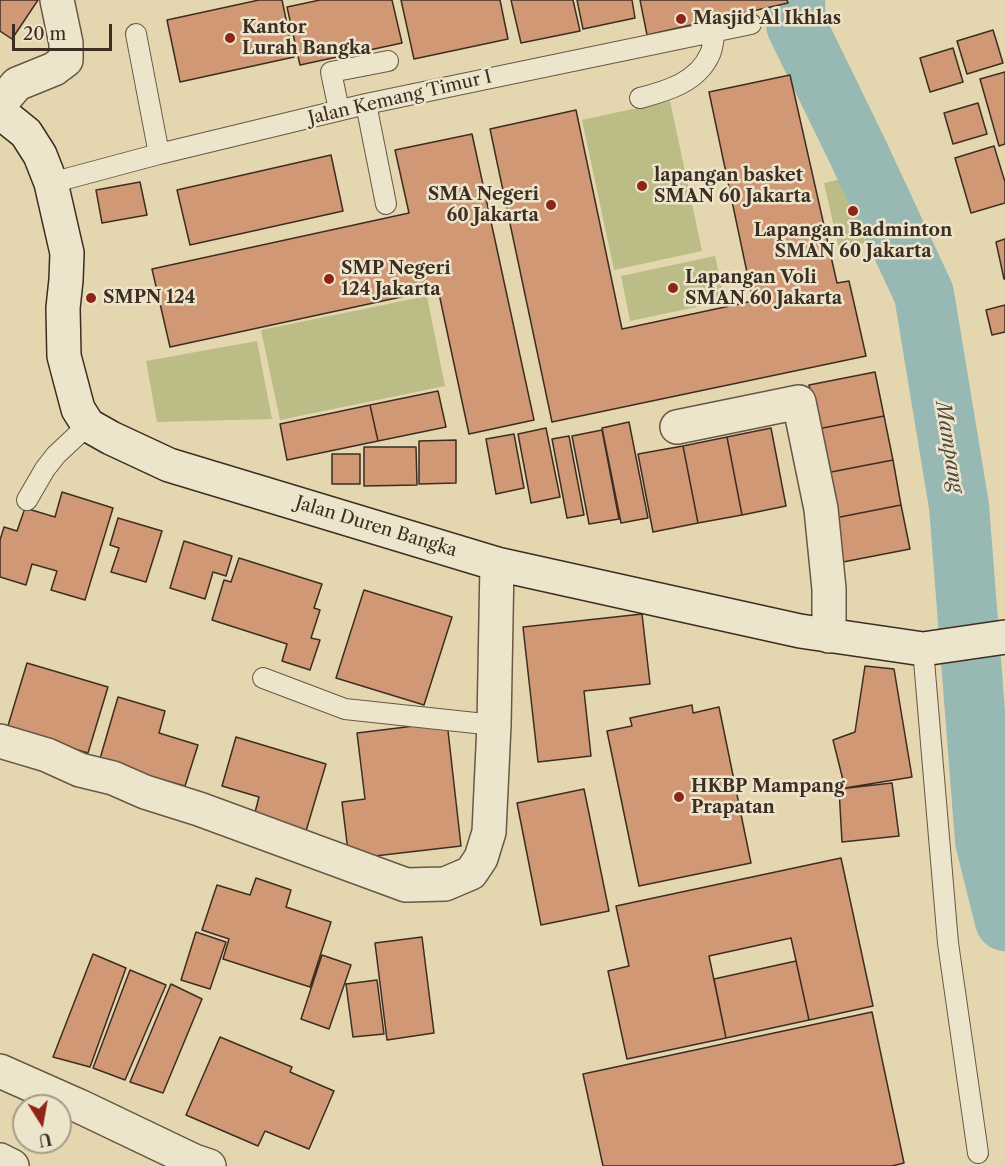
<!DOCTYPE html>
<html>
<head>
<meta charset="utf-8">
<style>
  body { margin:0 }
  #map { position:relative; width:1005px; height:1166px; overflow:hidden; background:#e4d7af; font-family:"Libre Caslon Text",serif }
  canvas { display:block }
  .north { position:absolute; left:12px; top:1094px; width:60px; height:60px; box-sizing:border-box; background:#ede5cb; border:2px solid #a79b88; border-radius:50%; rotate:169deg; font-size:16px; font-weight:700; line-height:24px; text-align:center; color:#3d2d23 }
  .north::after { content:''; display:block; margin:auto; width:21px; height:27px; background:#8f2418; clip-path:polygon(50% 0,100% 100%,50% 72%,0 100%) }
  .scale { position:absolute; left:12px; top:24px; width:100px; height:27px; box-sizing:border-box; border:3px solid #3d2d23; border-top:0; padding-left:8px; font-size:18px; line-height:21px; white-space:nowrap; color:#3d2d23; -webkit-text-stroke:4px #ede5cb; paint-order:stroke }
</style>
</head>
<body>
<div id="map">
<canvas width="1005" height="1166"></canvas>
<div class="north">U</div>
<div class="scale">20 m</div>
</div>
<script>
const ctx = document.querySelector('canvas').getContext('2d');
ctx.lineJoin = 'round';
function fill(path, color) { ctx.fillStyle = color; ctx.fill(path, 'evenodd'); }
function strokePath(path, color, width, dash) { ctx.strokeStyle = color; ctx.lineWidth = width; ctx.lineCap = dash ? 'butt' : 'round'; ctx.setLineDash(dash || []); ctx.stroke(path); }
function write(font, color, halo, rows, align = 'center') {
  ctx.font = font + ' "Libre Caslon Text",serif'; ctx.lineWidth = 5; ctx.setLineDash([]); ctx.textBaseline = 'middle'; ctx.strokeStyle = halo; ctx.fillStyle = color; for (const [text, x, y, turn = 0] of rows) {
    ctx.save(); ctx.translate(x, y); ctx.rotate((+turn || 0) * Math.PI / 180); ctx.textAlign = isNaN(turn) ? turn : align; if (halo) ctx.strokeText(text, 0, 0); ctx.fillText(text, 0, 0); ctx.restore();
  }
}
fill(new Path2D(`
  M670 101 702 251 614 270 582 120Z
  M867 173 883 239 839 249 824 183Z
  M715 256 725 301 630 321 621 276Z
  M427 296 445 386 280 420 261 330Z
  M257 341 272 419 157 422 146 361Z`), '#bbbc86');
strokePath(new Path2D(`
  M795 0 796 25 857 150 924 294 959 506 985 841 1005 921`), '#97b8b3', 60);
const building = new Path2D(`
  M0 0H38L12 39 0 31Z
  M259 0H282L294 57 180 82 167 20Z
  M320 0H392L402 43 300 65 287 7Z
  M401 0H500L508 39 414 59Z
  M511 0H573L580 31 521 43Z
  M577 0H632L635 18 583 29Z
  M640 0H787L788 3 647 35Z
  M993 30 1003 63 967 74 957 41Z
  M953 48 963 82 930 92 920 58Z
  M1005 72V144L999 146 980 79Z
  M790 75 837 283 849 281 866 356 552 422 490 129 576 110 622 329 753 301 709 92Z
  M978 103 987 134 953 144 944 113Z
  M472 134 534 420 469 434 438 289 170 347 152 269 409 213 395 150Z
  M994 146 1005 182V203L971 213 955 158Z
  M331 155 343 211 190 245 177 190Z
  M140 182 147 215 102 223 96 190Z
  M1005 239V279H1004L996 242Z
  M1005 305V332L992 335 986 310Z
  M875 372 884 416 818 429 809 385Z
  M438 391 446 427 378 441 370 405Z
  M370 405 378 441 287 460 280 424Z
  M884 416 893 460 826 473 818 429Z
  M629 422 648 518 621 523 602 428Z
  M546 428 560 497 531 503 518 434Z
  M771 428 786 506 742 515 727 437Z
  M602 430 619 519 589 524 572 436Z
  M514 434 524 488 496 494 486 439Z
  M569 436 584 515 567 518 552 439Z
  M727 437 742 515 698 523 683 446Z
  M456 440V483L419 484V441Z
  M683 446 698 523 653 532 638 454Z
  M364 447H416L417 485 364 486Z
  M332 454H360V484H332Z
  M893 460 901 505 835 518 826 473Z
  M62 492 113 508 85 600 51 590 57 571 32 564 26 585 0 577V540L4 527 17 531 25 508 55 517Z
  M901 505 910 549 843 562 835 518Z
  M118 518 162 531 146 582 111 572 119 548 110 545Z
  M184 541 232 556 226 576 213 572 205 599 170 588Z
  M239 558 322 584 314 608 320 610 311 638 320 640 310 670 282 661 287 644 212 620 224 580 231 582Z
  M364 590 452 617 424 705 336 678Z
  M642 614 650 684 584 691 591 756 538 762 523 627Z
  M27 663 108 687 88 753 7 729Z
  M865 666 894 669 912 777 845 788 833 740 855 732Z
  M118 697 165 711 159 733 198 745 185 786 99 762Z
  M692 705 693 713 719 707 751 863 639 886 607 731 632 726 630 718Z
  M447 722 461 846 349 859 342 802 365 799 357 733Z
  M236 737 326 764 306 831 254 816 259 797 222 786Z
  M892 783 899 836 842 842 839 789Z
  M584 789 609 911 541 925 517 803Z
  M841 858 873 1006 809 1020 791 938 709 956 726 1038 627 1059 608 971 629 966 616 906Z
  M256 878 291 890 286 907 331 922 310 987 223 959 229 939 202 930 217 885 250 895Z
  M196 932 226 942 210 989 181 980Z
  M422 937 434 1033 387 1040 375 943Z
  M93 954 126 968 90 1067 53 1057Z
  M322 955 351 965 329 1029 301 1019Z
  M796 961 809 1020 726 1038 714 979Z
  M130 970 166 985 125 1080 93 1068Z
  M377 980 384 1034 353 1037 346 984Z
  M171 984 202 999 163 1093 130 1082Z
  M872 1012 904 1163 892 1166H603L583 1074Z
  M220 1037 292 1067 290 1072 334 1091 309 1149 265 1131 258 1146 186 1115Z`);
fill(building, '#d19875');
strokePath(building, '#3d2d23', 1.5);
const lane = new Path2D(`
  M136 34 159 154
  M640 98C667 91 698 82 710 54 713 48 713 39 715 31
  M366 104 386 204
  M339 110 331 72 388 61
  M51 183 159 154 366 104 751 24
  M27 500 45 469 56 455 88 425
  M923 649 948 943 978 1153
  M263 678 345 709 494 725`);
const street = new Path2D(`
  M0 104 17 84 54 69 66 60V43L57 0
  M677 427 799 402 821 509 829 589V636
  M0 741 47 755 80 770 113 778 145 792 199 809 406 885 445 884 471 873 481 858 489 832 494 725 497 564
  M0 1071 79 1106 194 1161 209 1166
  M0 1160 12 1166`);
const secondary = new Path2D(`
  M0 112 26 133 40 155 51 183 67 253 66 280 63 308 64 356 78 409 88 425 111 438 169 465 497 564 800 631 923 649 1005 637`);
strokePath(lane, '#675846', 22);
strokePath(street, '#675846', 36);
strokePath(secondary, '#3d2d23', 36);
strokePath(lane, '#ede5cb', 20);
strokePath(street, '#ede5cb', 33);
strokePath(secondary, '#ede5cb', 33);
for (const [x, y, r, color] of [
  [681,19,6,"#8f2418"],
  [230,38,6,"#8f2418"],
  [642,186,6,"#8f2418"],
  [551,205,6,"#8f2418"],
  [853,211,6,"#8f2418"],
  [329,279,6,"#8f2418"],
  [673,288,6,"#8f2418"],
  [91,298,6,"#8f2418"],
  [679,797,6,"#8f2418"]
]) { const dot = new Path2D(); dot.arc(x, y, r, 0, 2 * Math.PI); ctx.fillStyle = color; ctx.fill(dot); strokePath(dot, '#ede5cb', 2); }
write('bold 18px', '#3d2d23', '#ede5cb', [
  ["Masjid Al Ikhlas",693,19],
  ["Kantor",242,28],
  ["Lurah Bangka",242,49],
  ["lapangan basket",654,176],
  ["SMAN 60 Jakarta",654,197],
  ["SMA Negeri",539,195,"right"],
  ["60 Jakarta",539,216,"right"],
  ["Lapangan Badminton",853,231,"center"],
  ["SMAN 60 Jakarta",853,252,"center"],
  ["SMP Negeri",341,269],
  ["124 Jakarta",341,290],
  ["Lapangan Voli",685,278],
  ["SMAN 60 Jakarta",685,299],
  ["SMPN 124",103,298],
  ["HKBP Mampang",691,787],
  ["Prapatan",691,808]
], 'left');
write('18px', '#3d2d23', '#ede5cb', [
  ["Jalan Kemang Timur I",400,98,-13],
  ["Jalan Duren Bangka",376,527,17]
]);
write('italic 20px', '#4f4940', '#ede5cb', [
  ["Mampang",949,447,81]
]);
</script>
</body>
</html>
